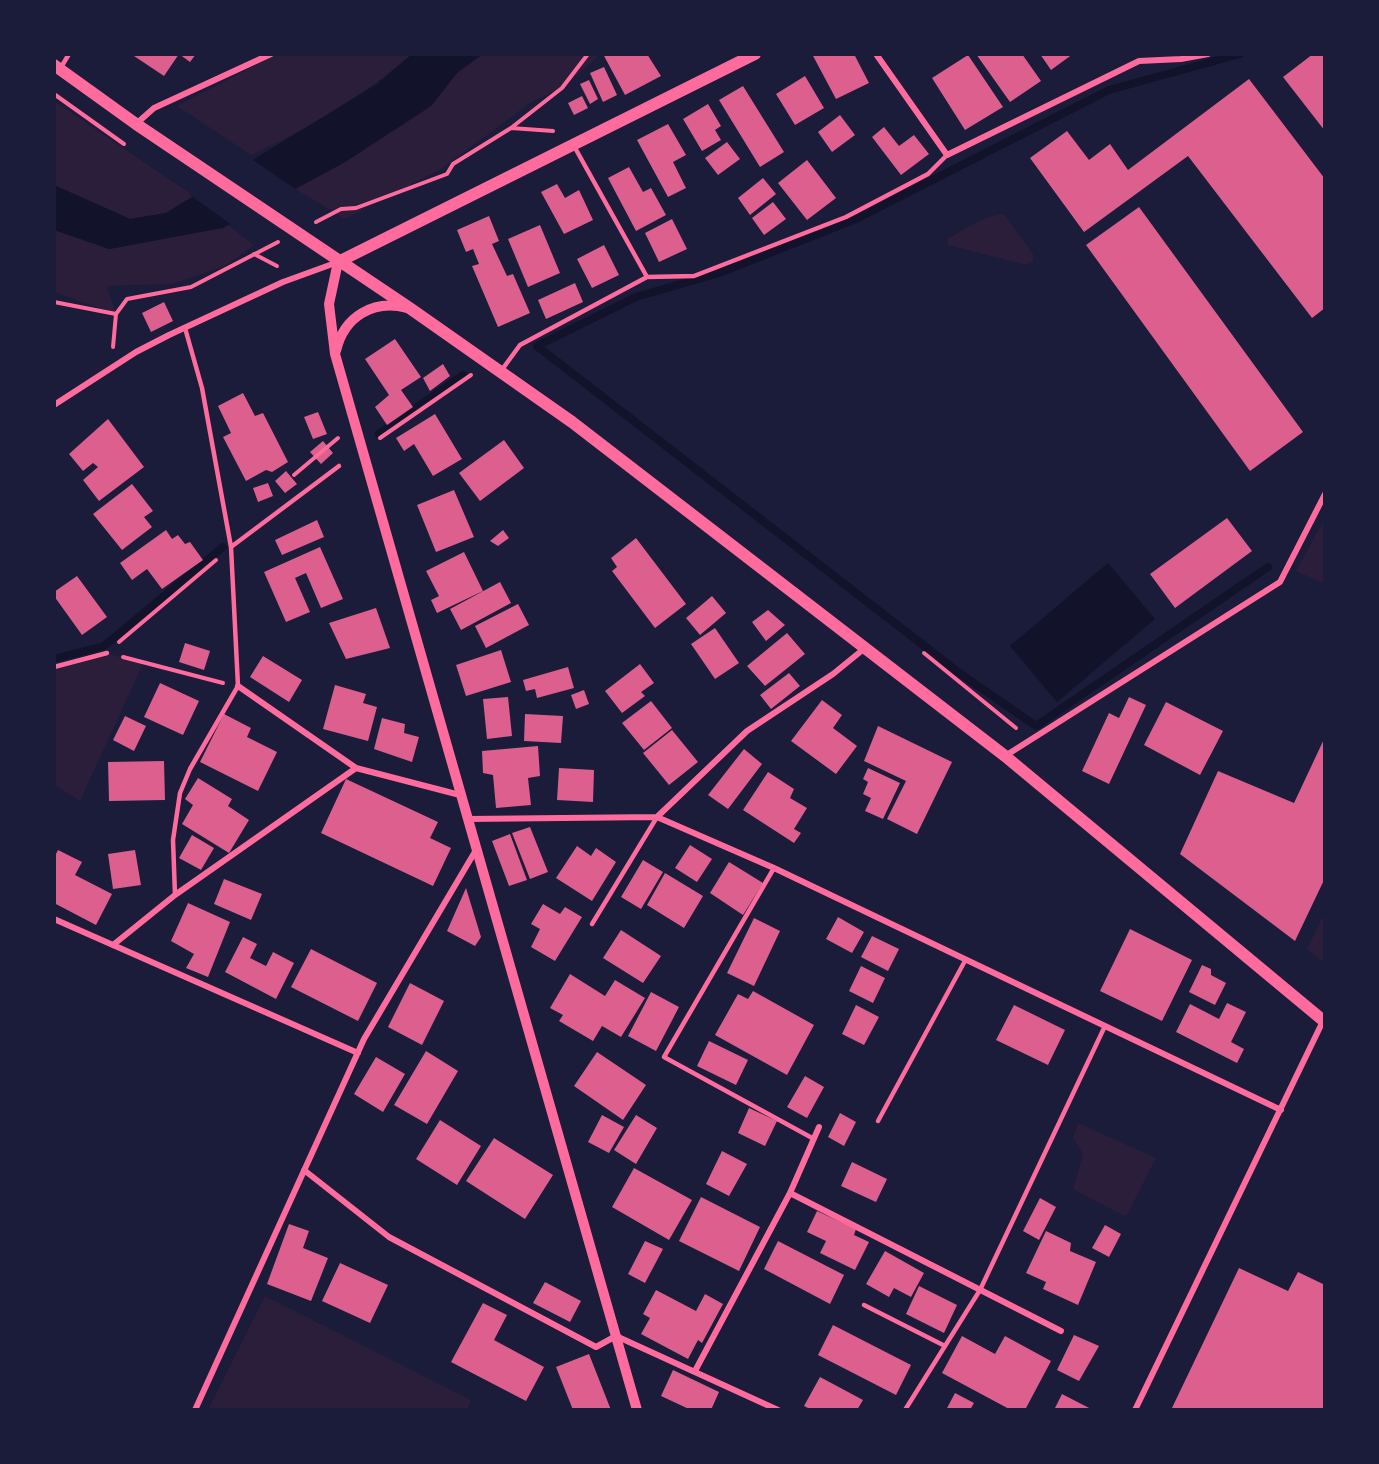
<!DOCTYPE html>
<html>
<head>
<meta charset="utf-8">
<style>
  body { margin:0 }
  #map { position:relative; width:1379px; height:1464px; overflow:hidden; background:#1b1b3a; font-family:"Libre Baskerville",serif }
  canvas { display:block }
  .frame { position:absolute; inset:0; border:56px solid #1b1b3a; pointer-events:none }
</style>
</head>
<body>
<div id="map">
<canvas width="1379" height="1464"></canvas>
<div class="frame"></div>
</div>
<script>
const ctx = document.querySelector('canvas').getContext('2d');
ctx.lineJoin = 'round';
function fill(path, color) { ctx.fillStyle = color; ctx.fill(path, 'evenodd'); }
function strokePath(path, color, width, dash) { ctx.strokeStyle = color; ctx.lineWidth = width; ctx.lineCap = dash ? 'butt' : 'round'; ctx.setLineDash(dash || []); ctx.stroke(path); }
fill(new Path2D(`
  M277 54H412C365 95 308 129 251 155L177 106Z
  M484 54H601L562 88 533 101 441 169 345 219 295 189 345 162 431 106 457 73Z
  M54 101 194 196 166 213 130 219 54 185Z
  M1004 214 1033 254V262L1026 265 948 245 947 239C965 229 984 215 1004 214Z
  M228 225 254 245 225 266 172 284 107 286 116 314 54 292V229L110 249Z
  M1325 518V584L1296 571Z
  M107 653 143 664 80 801 54 785V667Z
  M1325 912V964L1307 949Z
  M1078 1123 1156 1158 1126 1217 1073 1189 1083 1154 1073 1138Z
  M265 1296 471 1400 467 1410H208Z`), '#2a1e3b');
fill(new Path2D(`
  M412 54H482L457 73 431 106 345 162 223 228 109 249 54 230V185L130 219 166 213 377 84Z
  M1108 563 1155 619 1057 702 1010 646Z`), '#12122b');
fill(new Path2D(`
  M249 157 298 191 233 226 190 195Z`), '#1b1b3a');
strokePath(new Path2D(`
  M1240 54 1109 90 856 219 719 273 636 297 537 346 958 672 1036 726 1268 567
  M379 434 463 375
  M54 659 104 646 223 547`), '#12122b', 8);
fill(new Path2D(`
  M131 54H196L190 62 179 54 164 76Z
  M603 54H647L661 76 625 95Z
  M812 54H854L869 83 836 99Z
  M976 54H1022L1041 81 1010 102Z
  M1040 54H1073L1051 70Z
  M1313 54H1325V131L1283 77Z
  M968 55 1003 107 965 130 932 78Z
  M604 67 617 95 603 102 590 73Z
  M805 76 824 108 795 125 776 94Z
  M1249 79 1325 179V308L1312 318 1188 156 1084 232 1030 158 1067 131 1089 160 1110 144 1128 170Z
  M589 80 598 99 590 104 580 84Z
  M743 86 784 152 760 167 719 100Z
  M582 96 588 108 574 115 568 103Z
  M708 104 721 126 715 130 721 140 702 151 683 119Z
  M840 115 855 135 832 152 818 132Z
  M668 124 686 155 673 162 686 188 668 197 637 140Z
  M884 127 899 146 914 135 929 154 901 175 872 137Z
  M727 142 740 159 718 175 705 158Z
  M807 160 836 198 807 220 778 183Z
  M629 167 643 192 651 188 666 215 636 231 608 178Z
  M763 178 776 194 750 215 738 198Z
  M557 184 565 198 579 190 593 220 564 234 541 192Z
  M773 202 786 219 764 235 752 218Z
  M1139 207 1303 432 1250 471 1086 245Z
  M489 216 499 241 492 244 507 276 513 274 530 313 498 327 472 266 479 264 473 249 466 252 457 230Z
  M672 219 687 249 659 262 645 233Z
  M540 225 560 273 528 287 508 239Z
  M604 245 619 275 592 288 577 259Z
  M575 283 583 302 546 319 538 300Z
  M164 302 173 321 151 332 142 313Z
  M395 339 421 377 401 390 413 407 387 425 375 407 389 395 365 359Z
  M443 364 450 376 430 391 423 378Z
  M243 393 255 416 263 413 288 462 272 472 266 470 246 481 223 437 231 433 218 406Z
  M318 412 327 434 313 439 304 417Z
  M435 414 462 459 433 476 414 444 404 451 396 438Z
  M108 419 144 467 99 501 83 480 98 467 93 463 83 471 69 454Z
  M504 440 524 468 480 501 459 473Z
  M323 441 333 453 321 464 310 452Z
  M286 471 297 484 285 493 275 481Z
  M268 483 273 496 258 502 253 488Z
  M132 484 153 511 144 517 152 527 122 550 93 514Z
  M454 490 474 537 436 552 417 505Z
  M1227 518 1252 551 1175 608 1150 574Z
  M317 520 324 537 282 555 275 540Z
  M166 530 172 539 178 535 185 544 190 542 203 560 162 589 147 569 132 580 120 563Z
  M503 530 509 538 498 546 490 541Z
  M636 538 686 604 655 628 612 571 617 567 611 558Z
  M320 547 343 599 321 608 306 573 295 578 310 612 286 622 264 572Z
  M464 552 483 591 437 613 431 600 439 596 426 571Z
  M77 576 107 617 82 635 54 596V592Z
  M500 582 511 603 461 630 450 609Z
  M712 596 726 613 700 635 686 618Z
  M518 604 529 625 486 648 475 626Z
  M376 608 390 648 346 659 329 623Z
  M768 610 785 625 766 641 752 622Z
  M715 628 739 663 715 679 691 644Z
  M787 633 805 654 765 686 747 666Z
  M185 643 210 651 204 670 179 662Z
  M501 650 511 682 466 696 456 665Z
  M263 656 302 680 289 702 250 677Z
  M640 664 654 683 641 692 645 696 622 713 605 691Z
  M568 667 574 688 537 698 535 689 526 691 523 680Z
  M789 673 800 686 771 709 760 695Z
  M160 683 199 701 183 735 144 717Z
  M335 685 366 694 363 703 377 707 368 741 323 729Z
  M584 690 589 704 576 709 571 695Z
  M508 697 512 736 487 739 483 699Z
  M1129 697 1146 705 1109 784 1082 771 1109 713 1119 718Z
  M822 700 842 715 833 728 857 746 836 774 791 741Z
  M651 701 672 728 644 750 622 723Z
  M1166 702 1223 731 1200 775 1144 745Z
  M224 714 251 728 247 737 277 752 258 791 200 762Z
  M525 714 563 716 561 743 524 741Z
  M125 716 146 726 134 751 113 740Z
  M382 718 405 724 404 733 419 737 412 762 374 749Z
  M878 726 952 762 917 834 887 819 906 781 864 761Z
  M672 730 698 762 669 785 643 753Z
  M1325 737V878L1295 941 1180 854 1218 771 1294 803Z
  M538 746 540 776 528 778 531 805 496 808 493 775 483 773 482 751Z
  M744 749 762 764 728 809 708 795Z
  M164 761 165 800 109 801 108 762Z
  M559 768 594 770 593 802 557 800Z
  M868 768 900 783 883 819 865 811 871 798 863 794 868 782 863 779Z
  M768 772 794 789 790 798 807 808 794 829 801 833 794 843 743 810Z
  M198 778 232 799 228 806 249 820 229 853 182 824 193 805 185 799Z
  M346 779 438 822 430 838 451 848 433 886 321 833Z
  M530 827 548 872 530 879 512 833Z
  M510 834 527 880 509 886 492 841Z
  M192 835 214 848 201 870 179 858Z
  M690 845 712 859 697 882 675 868Z
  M577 846 591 856 596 848 616 862 592 901 556 878Z
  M58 850 82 862 75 875 112 894 96 925 54 903V858Z
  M135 850 141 885 113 889 108 854Z
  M643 860 663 872 641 909 621 897Z
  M729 862 763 883 743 915 710 893Z
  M665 873 703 896 684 928 647 905Z
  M224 879 262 894 251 920 214 904Z
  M466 888 481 937 475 946 447 931Z
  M188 903 230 922 208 977 186 968 194 954 171 941Z
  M543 904 560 914 565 907 582 917 555 961 531 947 540 929 531 924Z
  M838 917 864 932 852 953 826 939Z
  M754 918 780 931 754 986 727 973Z
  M1130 929 1192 960 1162 1021 1100 991Z
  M621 930 661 956 643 983 603 958Z
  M872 936 899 949 888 971 861 957Z
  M243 937 257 944 250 958 266 966 273 952 294 963 276 999 225 972Z
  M311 949 377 983 358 1021 291 987Z
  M1202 965 1211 969V975L1226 983 1215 1005 1189 992Z
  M861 966 885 978 873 1003 849 991Z
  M570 974 605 996 615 980 645 998 621 1037 602 1026 593 1041 559 1021 563 1015 550 1008Z
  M410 983 444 1001 422 1045 388 1027Z
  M753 991 814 1025 787 1075 715 1035 738 994 748 999Z
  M651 992 679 1007 656 1051 628 1036Z
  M1227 1003 1246 1012 1231 1042 1244 1049 1237 1063 1176 1032 1190 1004 1219 1019Z
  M856 1005 879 1017 864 1045 842 1034Z
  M1014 1005 1065 1030 1048 1065 996 1040Z
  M709 1041 748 1060 736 1085 697 1066Z
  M426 1051 458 1071 427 1124 394 1105Z
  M597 1052 646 1085 623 1120 574 1086Z
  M376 1057 405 1074 383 1112 354 1094Z
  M805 1076 824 1087 807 1118 787 1107Z
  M749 1108 777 1121 765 1146 738 1133Z
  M840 1113 856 1122 844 1146 828 1137Z
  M602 1115 624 1127 609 1153 588 1142Z
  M636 1115 657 1128 636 1164 614 1150Z
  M440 1120 481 1146 457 1185 416 1159Z
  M494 1138 553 1175 525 1219 466 1181Z
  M722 1151 747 1164 729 1196 706 1184Z
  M852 1162 887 1179 876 1202 841 1186Z
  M634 1168 692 1200 669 1240 612 1207Z
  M701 1197 760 1227 739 1271 679 1241Z
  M1040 1198 1056 1207 1039 1240 1023 1231Z
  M817 1211 856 1229 854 1235 869 1242 855 1270 820 1253 826 1241 807 1232Z
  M289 1224 309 1231 303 1248 328 1258 311 1301 267 1284Z
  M1105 1225 1121 1234 1109 1257 1092 1248Z
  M1046 1231 1071 1243 1070 1251 1096 1262 1078 1305 1043 1289 1046 1282 1026 1273Z
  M645 1241 663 1249 645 1283 628 1274Z
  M778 1241 844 1275 830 1304 764 1269Z
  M885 1251 924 1273 911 1297 894 1288 889 1297 866 1284Z
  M340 1263 388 1285 370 1323 322 1301Z
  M1239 1268 1288 1291 1298 1272 1325 1285V1410H1171Z
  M545 1282 581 1301 570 1322 533 1303Z
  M919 1286 957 1305 944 1333 906 1314Z
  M656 1290 696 1311 705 1294 723 1304 702 1343 698 1340 688 1359 641 1334 650 1318 643 1314Z
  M483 1303 507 1315 494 1340 544 1367 526 1401 451 1362Z
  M833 1325 911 1365 896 1395 818 1355Z
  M1074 1335 1099 1346 1079 1381 1057 1370Z
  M962 1336 995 1354 1005 1336 1051 1361 1025 1410H1011L942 1373Z
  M589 1354 611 1410H573L556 1367Z
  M673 1370 719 1392 711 1410H691L661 1396Z
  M820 1377 863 1400 857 1410H812L804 1406Z
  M955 1393 974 1403 970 1410H946Z
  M1062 1394 1093 1410H1054Z`), '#dd5f8e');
strokePath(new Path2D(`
  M54 94 124 144
  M553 131 511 128 562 88 588 54
  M316 222 341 209 356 208 447 174 453 164 511 128
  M254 254 277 266
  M54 302 116 314
  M113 347 116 314 127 299 191 287 278 242
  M380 438 471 375
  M294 475 338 438
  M119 642 216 560
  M924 653 1016 728
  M123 657 223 683`), '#ff6b9d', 4);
strokePath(new Path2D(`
  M60 69 69 54
  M647 277 694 276 846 217 928 174 947 155
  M501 371 520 345 647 277 574 146
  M231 547 339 466
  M54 667 107 653
  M774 868 664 1057 814 1139
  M175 895 173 840 180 793 190 769 238 686 231 547 202 388 185 328
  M592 924 657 817
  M878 1121 966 959
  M864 1305 945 1346
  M905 1410 980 1290 1105 1026`), '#ff6b9d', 4.5);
strokePath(new Path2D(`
  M876 54 947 155 1139 61 1181 59 1208 54
  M136 124 154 108 271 54
  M54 405 136 352 169 335 283 282 338 262
  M238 686 356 768 460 795
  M1005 756 1280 582 1325 494
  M657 817 747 731 833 674 865 648
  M468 819 657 817 774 868 1281 1110
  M54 919 358 1053
  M113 945 175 895 356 768
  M304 1170 389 1237 596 1347 616 1336 778 1410
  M790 1193 1061 1331
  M695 1371 790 1193 819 1127
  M195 1410 364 1039 476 850
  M1135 1410 1323 1021`), '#ff6b9d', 6);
strokePath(new Path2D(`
  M338 262 329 304 335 354 637 1410
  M336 351C344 316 374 299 407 308`), '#ff6b9d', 10);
strokePath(new Path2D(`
  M54 65 136 124 411 309 572 422 1005 756 1325 1022
  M338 262 755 54`), '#ff6b9d', 12);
</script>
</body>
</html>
